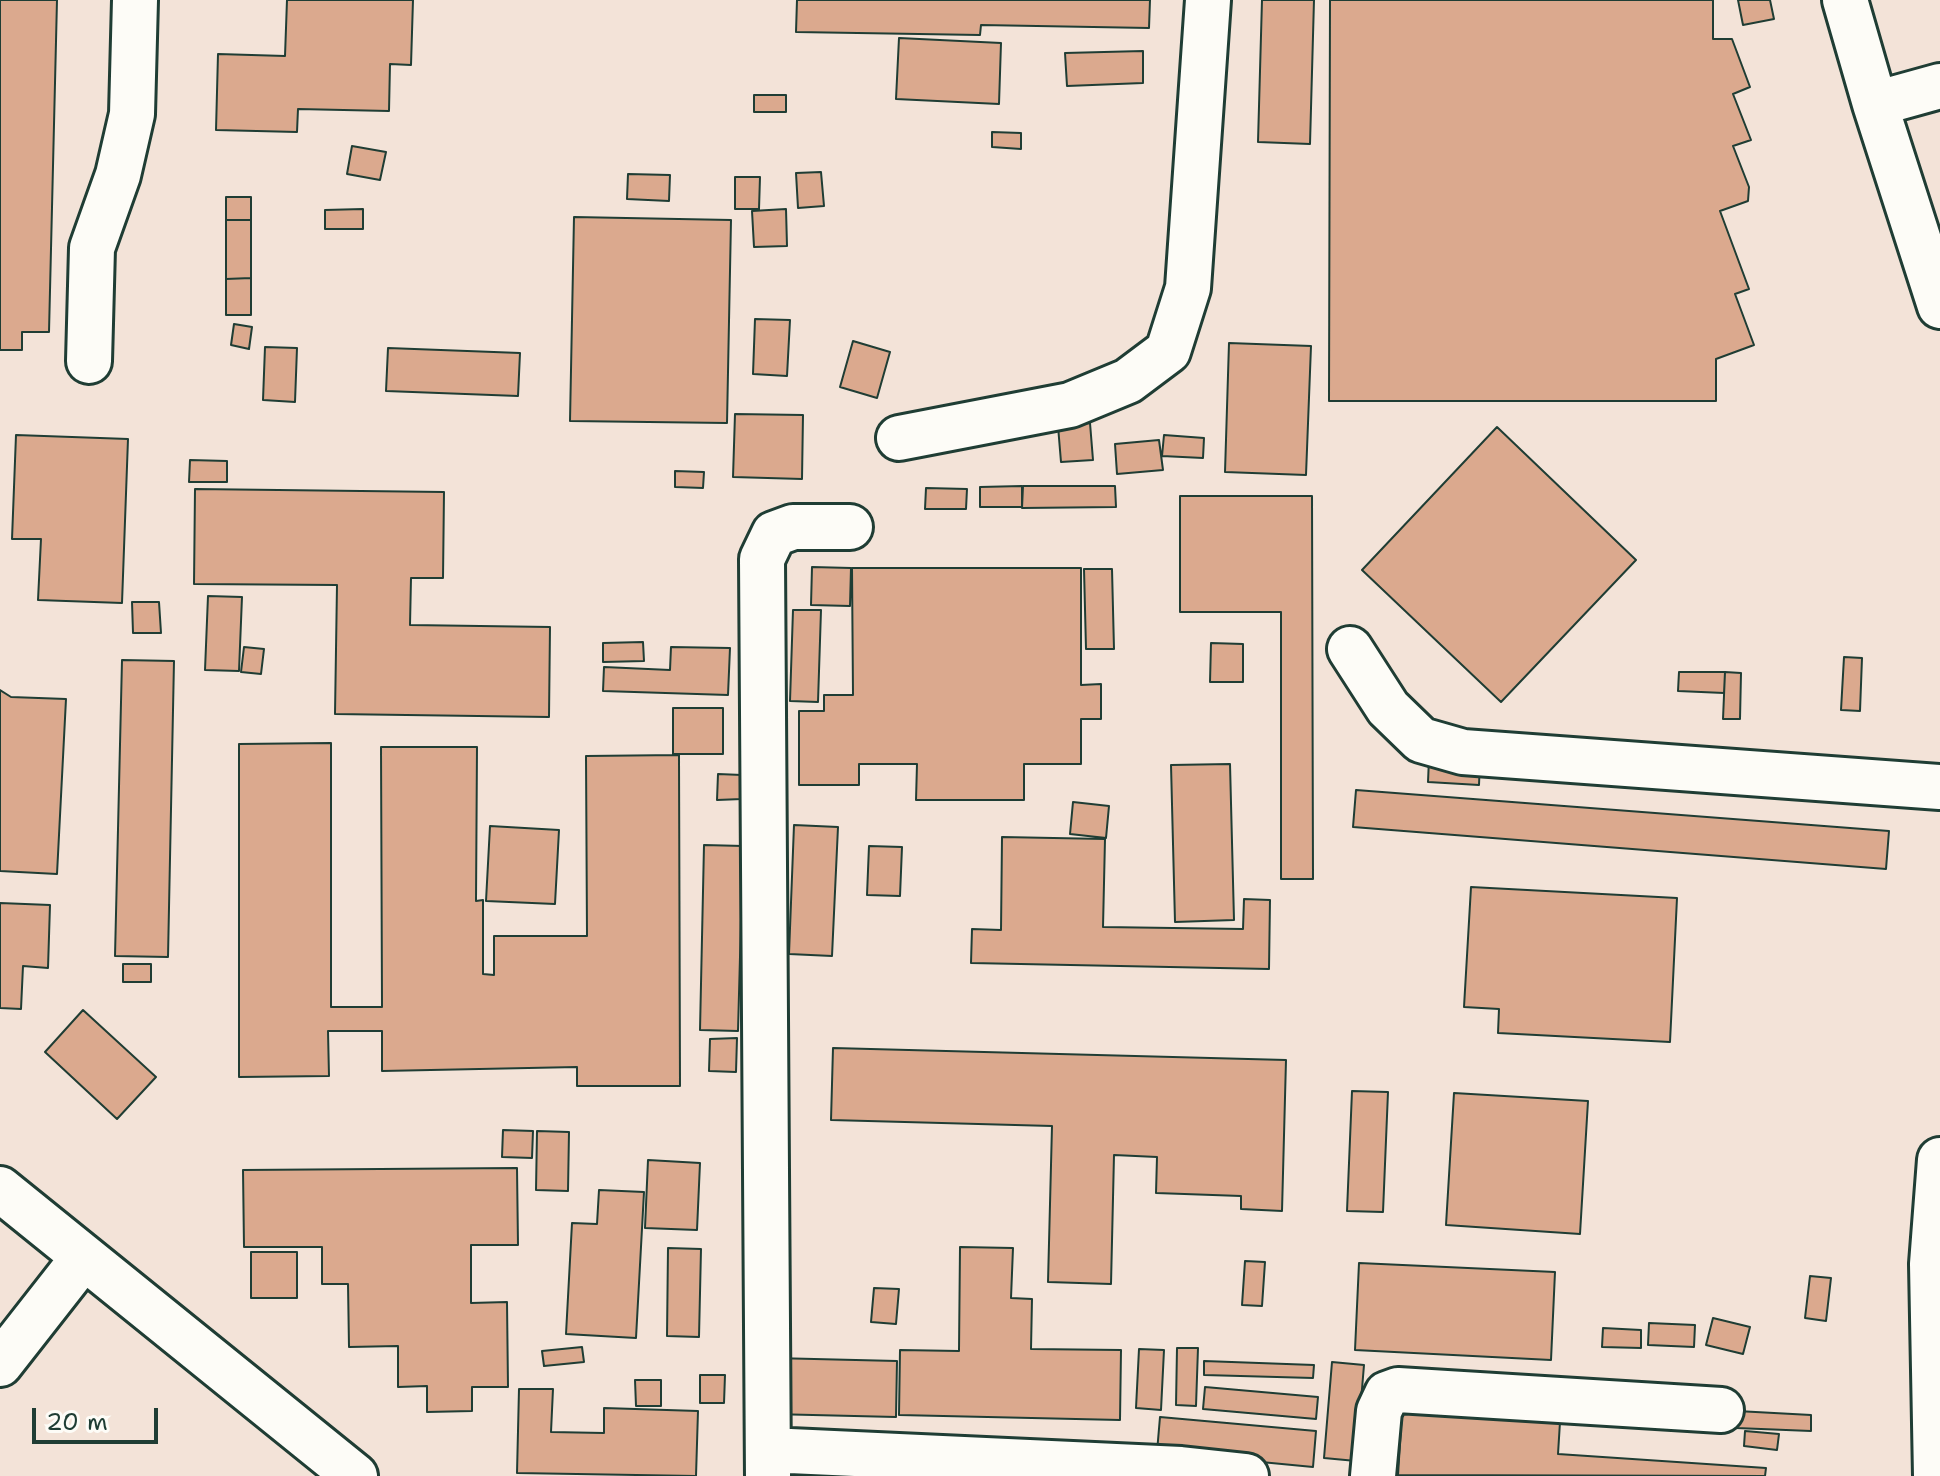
<!DOCTYPE html>
<html>
<head>
<meta charset="utf-8">
<style>
  body { margin:0 }
  #map { position:relative; width:1940px; height:1476px; overflow:hidden; background:#f3e3d8; font-family:"Shantell Sans",sans-serif }
  canvas { display:block }
  .scale { position:absolute; left:32px; top:1408px; width:126px; height:36px; box-sizing:border-box; border:4px solid #1f3d34; border-top:0; padding-left:10px; font-size:24px; line-height:28px; white-space:nowrap; color:#1f3d34; -webkit-text-stroke:6px #fdfcf7; paint-order:stroke }
</style>
</head>
<body>
<div id="map">
<canvas width="1940" height="1476"></canvas>
<div class="scale">20 m</div>
</div>
<script>
const ctx = document.querySelector('canvas').getContext('2d');
ctx.lineJoin = 'round';
function fill(path, color) { ctx.fillStyle = color; ctx.fill(path, 'evenodd'); }
function strokePath(path, color, width, dash) { ctx.strokeStyle = color; ctx.lineWidth = width; ctx.lineCap = dash ? 'butt' : 'round'; ctx.setLineDash(dash || []); ctx.stroke(path); }
const building = new Path2D(`
  M0 0H57L49 332H22V350H0Z
  M287 0H413L411 65 390 64 389 111 298 109 297 132 216 130 218 54 285 56Z
  M797 0H1150L1149 28 981 25 980 35 796 32Z
  M1262 0H1314L1310 144 1258 142Z
  M1330 0H1713V39H1732L1750 87 1733 94 1751 140 1733 146 1749 187 1748 201 1720 211 1749 289 1735 294 1754 345 1716 359V401H1329Z
  M1738 0H1770L1774 19 1743 25Z
  M899 38 1001 43 999 104 896 99Z
  M1143 51V83L1067 86 1065 53Z
  M754 95H786V112H754Z
  M992 132 1021 133V149L992 147Z
  M352 146 386 152 380 180 347 174Z
  M821 172 824 206 798 208 796 173Z
  M628 174 670 175 669 201 627 199Z
  M735 177H760L759 209H735Z
  M226 197H251V220H226Z
  M363 209V229H325V210Z
  M786 209 787 246 754 247 752 211Z
  M574 217 731 220 727 423 570 421Z
  M226 220H251V278L226 279Z
  M251 278V315H226V279Z
  M755 319 790 320 787 376 753 374Z
  M234 324 252 327 249 349 231 345Z
  M853 341 890 352 877 398 840 387Z
  M1229 343 1311 346 1306 475 1225 472Z
  M265 347 297 348 295 402 263 400Z
  M388 348 520 353 518 396 386 391Z
  M735 414 803 415 802 479 733 477Z
  M1090 423 1093 460 1061 462 1058 426Z
  M1497 427 1636 560 1501 702 1362 570Z
  M16 435 128 439 122 603 38 600 41 539H12Z
  M1164 435 1204 438 1203 458 1162 456Z
  M1159 440 1163 470 1117 474 1115 444Z
  M190 460 227 461V482H189Z
  M675 471 704 472 703 488 675 487Z
  M1022 486V507H980V487Z
  M1023 486H1115L1116 507 1022 508Z
  M926 488 967 489 966 509H925Z
  M195 489 444 492 443 578H411L410 625 550 627 549 717 335 714 337 585 194 584Z
  M1180 496H1312L1313 879H1281V612H1180Z
  M812 567 851 568 850 606 811 605Z
  M852 568H1081V685L1101 684V719H1081V764H1024V800H916L917 764H859V785H799V711H824V695H853Z
  M1084 569H1112L1114 649H1086Z
  M208 596 242 597 239 671 205 670Z
  M132 602H159L161 633H133Z
  M793 610H821L818 702 790 701Z
  M643 642 644 661 603 662V643Z
  M1211 643 1243 644V682H1210Z
  M244 647 264 649 261 674 241 672Z
  M671 647 730 648 728 695 603 691 604 667 670 670Z
  M1844 657 1862 658 1860 711 1841 710Z
  M122 660 174 661 168 957 115 956Z
  M1679 672H1725L1724 693 1678 691Z
  M1725 672 1741 673 1740 719H1723Z
  M0 690 11 697 66 699 57 874 0 871Z
  M673 708H723V754H673Z
  M331 743V1007H382L381 747H477L476 901 483 900V974L494 975V936H587L586 756 679 755 680 1086H577V1067L382 1071V1031H328L329 1076 239 1077V744Z
  M1429 758 1480 760 1479 785 1428 782Z
  M1230 764 1234 920 1175 922 1171 765Z
  M718 774 742 775V799L717 800Z
  M1356 790 1889 831 1886 869 1353 827Z
  M1073 802 1109 806 1106 838 1070 834Z
  M794 825 838 827 832 956 789 954Z
  M490 826 559 830 555 904 486 901Z
  M1002 837 1105 839 1103 927 1243 929 1244 899 1270 900 1269 969 971 963 972 929 1001 930Z
  M704 845 743 846 738 1031 700 1030Z
  M869 846 902 847 900 896 867 895Z
  M1471 887 1677 898 1670 1042 1498 1033 1499 1009 1464 1007Z
  M0 903 50 905 48 968 23 966 21 1009 0 1008Z
  M123 964H151V982H123Z
  M83 1010 156 1077 117 1119 45 1052Z
  M737 1038 736 1072 709 1071 710 1039Z
  M833 1048 1286 1060 1282 1211 1241 1209V1196L1156 1193 1157 1157 1114 1155 1111 1284 1048 1282 1052 1126 831 1120Z
  M1352 1091 1388 1092 1383 1212 1347 1211Z
  M1454 1093 1588 1101 1580 1234 1446 1225Z
  M503 1130 533 1131 532 1158 502 1157Z
  M537 1131 569 1132 568 1191 536 1190Z
  M648 1160 700 1163 697 1230 645 1228Z
  M517 1168 518 1245H471V1303L507 1302 508 1387H472V1411L427 1412V1386L398 1387V1346L349 1347 348 1284H322V1247H244L243 1170Z
  M599 1190 644 1192 636 1338 566 1334 572 1223 597 1224Z
  M960 1247 1013 1248 1011 1298 1032 1299 1031 1349 1121 1350 1120 1420 899 1415 900 1350 959 1351Z
  M668 1248 701 1249 699 1337 667 1336Z
  M251 1252H297V1298H251Z
  M1245 1261 1265 1262 1262 1306 1242 1305Z
  M1359 1263 1555 1272 1551 1360 1355 1350Z
  M1810 1276 1831 1278 1826 1321 1805 1318Z
  M874 1288 899 1289 896 1324 871 1322Z
  M1713 1318 1750 1327 1743 1354 1706 1345Z
  M1649 1323 1695 1325 1694 1347 1648 1345Z
  M1603 1328 1641 1330V1348L1602 1347Z
  M582 1347 584 1362 544 1366 542 1351Z
  M1177 1348H1198L1196 1406 1176 1405Z
  M1139 1349 1164 1350 1161 1410 1136 1408Z
  M773 1358 897 1361 896 1417 771 1414Z
  M1204 1361 1314 1365 1313 1378 1204 1375Z
  M1332 1362 1364 1365 1356 1461 1324 1458Z
  M700 1375H725L724 1403H700Z
  M635 1380H661V1406H636Z
  M1205 1387 1318 1397 1316 1419 1203 1409Z
  M519 1389H553L551 1432 604 1433V1408L698 1411 696 1476 517 1473Z
  M1402 1411 1560 1422 1558 1454 1766 1468 1765 1476 1398 1475Z
  M1737 1411 1811 1415V1431L1736 1428Z
  M1160 1417 1316 1431 1313 1467 1157 1452Z
  M1745 1431 1779 1434 1777 1450 1744 1446Z`);
fill(building, '#dba98e');
strokePath(building, '#1f3d34', 2);
const minor = new Path2D(`
  M1845 0 1875 104 1940 306
  M1875 104 1940 86
  M89 361 92 248 118 175 132 114 135 0
  M899 438 1070 405 1128 381 1168 351 1188 288 1208 0
  M1350 649 1388 708 1421 740 1463 752 1940 787
  M0 1189 355 1476
  M0 1364 83 1258
  M768 1450 1181 1469 1246 1476
  M768 1476 762 559 774 534 793 527H850
  M1373 1476 1379 1411 1387 1394 1398 1390 1721 1410
  M1936 1476 1932 1264 1940 1160`);
strokePath(minor, '#1f3d34', 50);
strokePath(minor, '#fdfcf7', 44);
</script>
</body>
</html>
